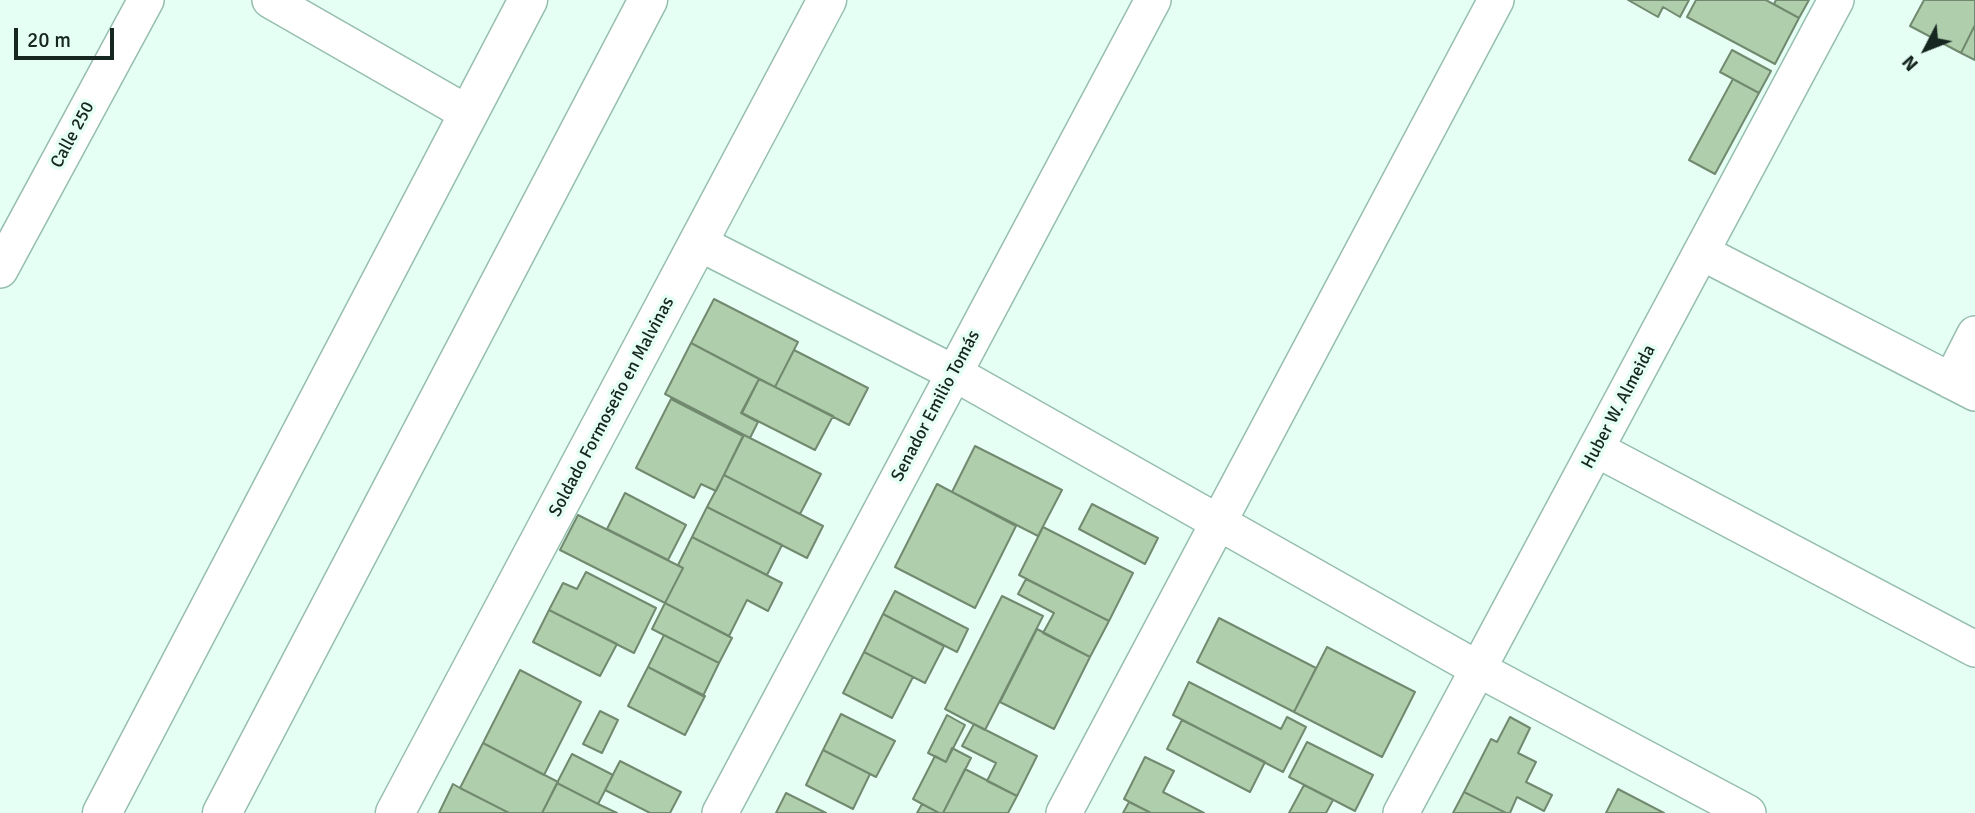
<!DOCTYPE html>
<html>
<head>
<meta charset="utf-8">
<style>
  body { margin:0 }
  #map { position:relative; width:1975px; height:813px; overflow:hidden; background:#e6fff5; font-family:Signika,sans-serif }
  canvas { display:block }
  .north { position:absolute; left:1891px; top:14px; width:70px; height:70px; -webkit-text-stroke:5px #e6fff5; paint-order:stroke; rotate:228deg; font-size:19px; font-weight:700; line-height:28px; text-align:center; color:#162620 }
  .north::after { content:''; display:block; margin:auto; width:24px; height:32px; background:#162620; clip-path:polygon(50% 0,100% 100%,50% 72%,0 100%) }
  .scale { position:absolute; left:14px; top:28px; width:100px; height:32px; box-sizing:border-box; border:4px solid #162620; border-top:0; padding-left:9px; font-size:21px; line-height:24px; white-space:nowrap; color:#162620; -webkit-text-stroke:5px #e6fff5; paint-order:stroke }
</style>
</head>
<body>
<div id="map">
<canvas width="1975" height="813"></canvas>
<div class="north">N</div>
<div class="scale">20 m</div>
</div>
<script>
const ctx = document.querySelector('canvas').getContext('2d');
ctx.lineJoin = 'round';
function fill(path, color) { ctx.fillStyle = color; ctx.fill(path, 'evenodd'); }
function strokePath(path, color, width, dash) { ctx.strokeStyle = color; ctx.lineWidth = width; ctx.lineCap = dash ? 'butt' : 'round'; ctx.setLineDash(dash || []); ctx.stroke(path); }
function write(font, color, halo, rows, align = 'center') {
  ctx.font = font + ' Signika,sans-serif'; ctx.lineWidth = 7; ctx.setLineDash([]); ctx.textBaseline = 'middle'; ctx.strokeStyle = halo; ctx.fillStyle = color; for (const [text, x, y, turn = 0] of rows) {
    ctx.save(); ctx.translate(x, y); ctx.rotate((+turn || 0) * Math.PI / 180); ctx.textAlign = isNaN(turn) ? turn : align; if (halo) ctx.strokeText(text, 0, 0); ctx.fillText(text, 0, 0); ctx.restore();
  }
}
const building = new Path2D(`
  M1628 0H1689L1680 17 1663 7 1658 17Z
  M1696 0H1766L1799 18 1775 64 1687 17Z
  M1776 0H1809L1799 18 1774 4Z
  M1924 0H1975V25L1961 53 1910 26Z
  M1975 25V60L1961 53Z
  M1732 50 1771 71 1759 93 1720 72Z
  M1733 79 1759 93 1715 174 1689 160Z
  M714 299 798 342 775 387 691 343Z
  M691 343 759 379 741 413 758 422 750 438 665 394Z
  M794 350 868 388 849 425 775 387Z
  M759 379 833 416 815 450 742 413Z
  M671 399 743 436 716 491 701 484 694 498 636 468Z
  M744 435 821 474 800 514 724 475Z
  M975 446 1062 490 1038 536 952 492Z
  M724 475 823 526 807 558 707 507Z
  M937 484 1016 526 975 608 895 567Z
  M625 493 686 525 668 560 607 529Z
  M1092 504 1158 538 1145 564 1079 529Z
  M707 507 782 545 767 575 692 537Z
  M578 515 683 568 665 603 560 550Z
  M1043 527 1133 573 1109 621 1019 575Z
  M692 537 782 583 768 611 747 600 729 636 665 603 683 568 678 565Z
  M586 572 656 608 634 653 549 610 563 583 577 589Z
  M1026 579 1109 621 1090 657 1043 633 1054 613 1018 594Z
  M895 591 968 629 957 652 883 614Z
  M1002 596 1043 616 985 730 945 709Z
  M665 603 732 638 719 663 652 629Z
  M549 610 617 644 600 676 533 642Z
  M883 614 944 646 925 683 864 652Z
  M1219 618 1316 668 1294 712 1197 662Z
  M1037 629 1090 657 1054 729 1000 702Z
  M664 635 719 663 703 696 648 667Z
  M1327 647 1415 692 1382 757 1294 712Z
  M864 652 913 677 892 718 843 693Z
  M648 667 705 696 685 735 628 706Z
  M520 670 581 702 544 775 483 743Z
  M1189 682 1281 729 1287 717 1306 727 1283 772 1173 715Z
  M600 711 618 720 602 753 583 744Z
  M841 714 895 741 876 777 823 750Z
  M947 715 965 725 946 762 928 753Z
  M1510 717 1530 728 1518 753 1536 762 1526 782 1552 795 1544 811 1517 797 1510 813H1506L1464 792 1491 739 1497 742Z
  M1182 720 1265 762 1250 792 1167 749Z
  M974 724 1037 756 1017 796 987 781 996 763 962 746Z
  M1307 742 1373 775 1355 811 1289 777Z
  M483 743 558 782 542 813H509L460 788Z
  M952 748 971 758 943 813H939L913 799 935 756 946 762Z
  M823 750 870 774 853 809 806 785Z
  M572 754 613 775 598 804 557 783Z
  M1145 757 1174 771 1163 792 1204 813H1151L1124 799Z
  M620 761 681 792 670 813H650L605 790Z
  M965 769 1017 796 1008 813H943Z
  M557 783 598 804 617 813H542Z
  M453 784 460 788 509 813H439Z
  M1304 785 1333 800 1326 813H1289Z
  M1618 789 1664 813H1606Z
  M1464 792 1506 813H1453Z
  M786 793 826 813H776Z
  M1129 802 1151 813H1123Z
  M922 804 939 813H917Z`);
fill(building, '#afceac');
strokePath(building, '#718a6f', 2);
const street = new Path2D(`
  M270 0 467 113
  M699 243 954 373 1478 669 1748 813
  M1701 252 1975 393
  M0 270 146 0
  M1951 381 1975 334
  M1596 449 1975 649
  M720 813 1153 0
  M1064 813 1496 0
  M1401 813 1836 0`);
const secondary = new Path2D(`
  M102 813 528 0
  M395 813 827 0`);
const primary = new Path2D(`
  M222 813 648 0`);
strokePath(street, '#96beae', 38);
strokePath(secondary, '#96beae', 41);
strokePath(primary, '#96beae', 41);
strokePath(street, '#fff', 35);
strokePath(secondary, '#fff', 38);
strokePath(primary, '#fff', 38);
write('18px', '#162620', '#e6fff5', [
  ["Calle 250",73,135,-62],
  ["Senador Emilio Tomás",936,406,-62],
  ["Soldado Formoseño en Malvinas",612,407,-62],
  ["Huber W. Almeida",1619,407,-62]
]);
</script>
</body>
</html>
